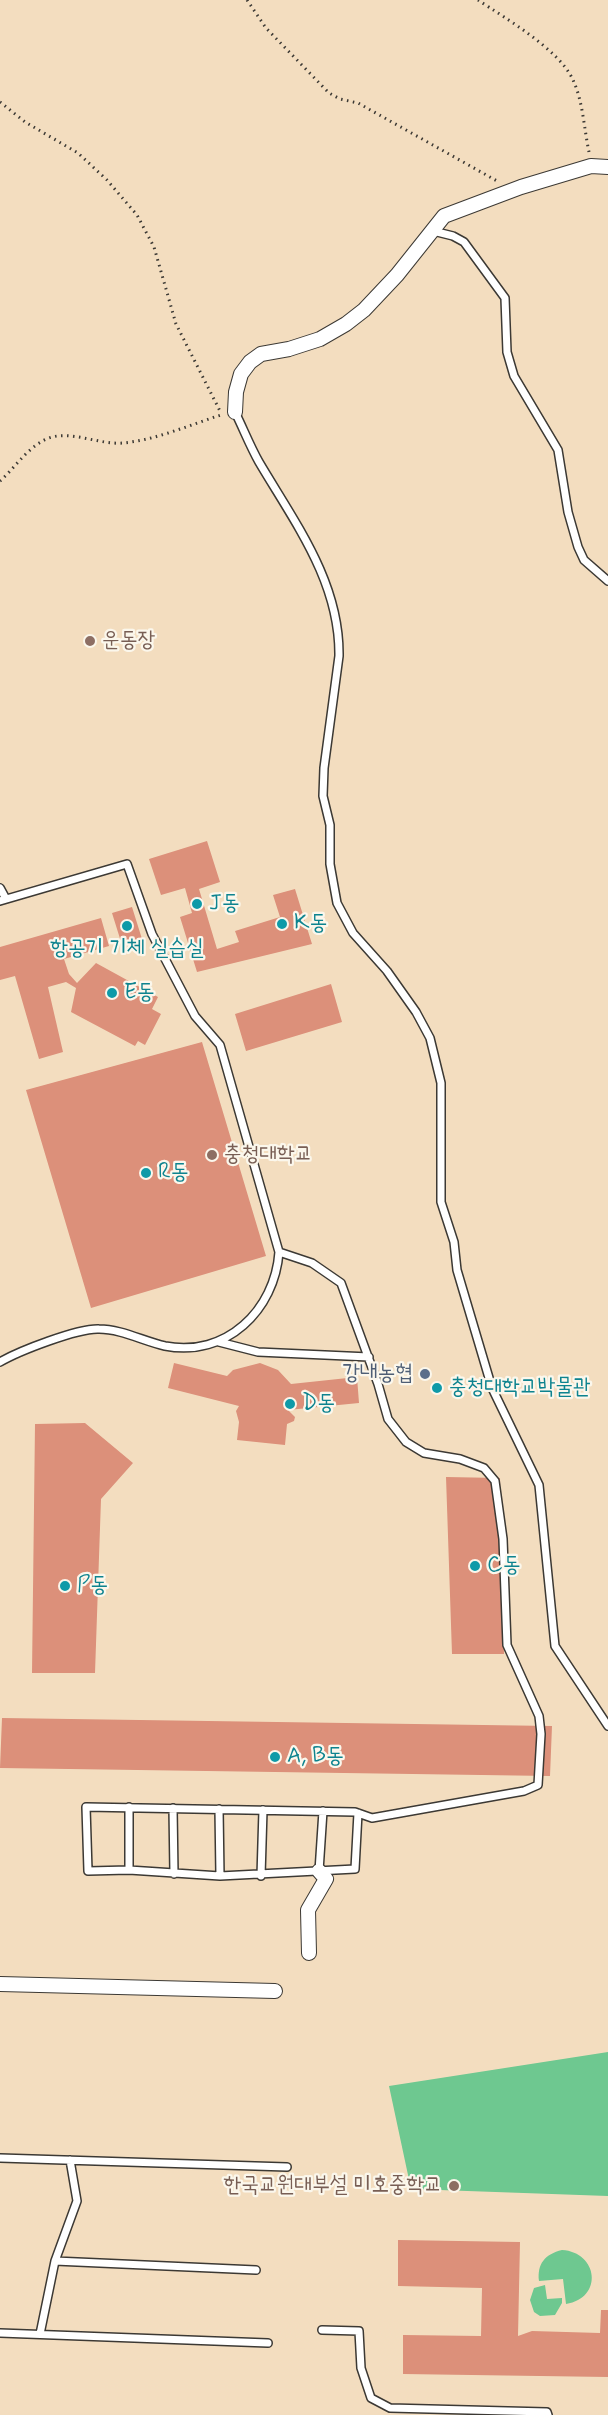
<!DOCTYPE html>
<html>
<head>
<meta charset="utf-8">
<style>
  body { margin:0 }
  canvas { display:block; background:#f3ddbf }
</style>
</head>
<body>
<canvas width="608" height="2415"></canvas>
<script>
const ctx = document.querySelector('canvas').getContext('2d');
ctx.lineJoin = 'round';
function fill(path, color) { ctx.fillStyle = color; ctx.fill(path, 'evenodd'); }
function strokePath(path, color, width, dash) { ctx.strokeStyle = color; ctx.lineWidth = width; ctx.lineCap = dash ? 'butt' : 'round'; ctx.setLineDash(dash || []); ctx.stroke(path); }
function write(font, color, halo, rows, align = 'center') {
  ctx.font = font + ' Mynerve,"Poor Story",sans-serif'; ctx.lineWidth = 4.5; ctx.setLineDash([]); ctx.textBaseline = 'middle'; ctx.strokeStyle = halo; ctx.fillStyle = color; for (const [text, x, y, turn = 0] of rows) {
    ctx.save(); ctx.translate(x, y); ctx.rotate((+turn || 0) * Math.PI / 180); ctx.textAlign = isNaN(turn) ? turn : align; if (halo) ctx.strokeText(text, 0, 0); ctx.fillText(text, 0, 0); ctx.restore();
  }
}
fill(new Path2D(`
  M608 2052V2196L411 2189 389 2086Z
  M562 2250C598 2252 604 2298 566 2304L563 2279 539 2281C537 2264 545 2254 562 2250Z
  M545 2285 547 2299 562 2298V2303L555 2315 540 2316 534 2312 530 2300 534 2288Z`), '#6ec890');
fill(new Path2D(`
  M207 841 220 882 199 889 217 949 239 942 235 931 280 917 273 895 295 889 312 944 197 972 180 917 192 913 185 888 161 895 149 859Z
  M132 907 142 939 122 945 112 913Z
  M101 918 109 946 64 959 69 974 77 983 96 963 158 997 152 1009 161 1014 145 1045 138 1041 135 1046 71 1012 76 988 66 982 48 987 63 1052 39 1059 15 976 0 980V947Z
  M331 984 342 1022 246 1051 235 1014Z
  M202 1042 266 1256 91 1308 26 1090Z
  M174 1363 227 1376 233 1370 260 1363 278 1370 291 1384 357 1377 359 1403 288 1410 295 1417 294 1421 287 1424 285 1445 237 1440 239 1422 236 1411 239 1406 168 1388Z
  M85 1423 133 1463 101 1499 95 1673H32L35 1424Z
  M446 1477 500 1478 504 1654H452Z
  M2 1718 552 1726 550 1776 0 1768Z
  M398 2240 520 2242 518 2336 532 2331 600 2333 601 2310H608V2377L403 2374V2335L481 2336 482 2288 398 2286Z`), '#dc907a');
const service = new Path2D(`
  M433 231 453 236 464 242 505 298 507 352 514 376 558 450 568 512 578 547 584 560 608 581
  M235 412C243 428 250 446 259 462 295 523 340 582 339 656L324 768 323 796 330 825V864L337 903 353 933 387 971 416 1012 430 1038 441 1083V1202L454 1242 457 1270 492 1388 539 1485 555 1646 608 1726
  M0 888 6 899
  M0 901 127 864 152 934 195 1016 220 1045 279 1252C275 1310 226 1358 165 1346 143 1341 121 1329 99 1329 78 1328 19 1351 0 1362
  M279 1252 312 1263 341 1283 378 1384 388 1419 406 1442 424 1453 460 1459 484 1468 495 1481 503 1539 507 1645 539 1716 541 1734 538 1785 524 1791 372 1818 355 1812 86 1807 88 1871 129 1870 220 1876 355 1869 358 1813
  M219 1342 258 1352 369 1357
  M129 1807V1870
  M173 1808 174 1874
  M219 1809 220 1876
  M319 1871 323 1811
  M261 1876 263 1810
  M0 2158 287 2167
  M55 2261 256 2270
  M322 2330 359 2331 361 2368 371 2398 390 2408 547 2412 548 2415
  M0 2333 268 2343
  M40 2334 55 2261 77 2201 70 2160`);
const minor = new Path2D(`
  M235 412 236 392 241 374 250 362 261 354 289 349 320 339 346 324 364 310 397 275 444 216 521 187 591 166 608 167
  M309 1953 308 1910 326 1879 319 1871
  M0 1984 275 1991`);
strokePath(service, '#3c3934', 10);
strokePath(minor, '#3c3934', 16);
strokePath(new Path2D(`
  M247 0 266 28 329 93 340 99 358 103 497 181
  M478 0C505 18 560 50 573 80 583 101 584 129 589 152
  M0 102 25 122 78 153 107 180 137 215 154 247 176 324 220 411
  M0 481C16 467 28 446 49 438 71 430 99 445 123 443 156 440 189 425 221 415`), '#3c3934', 3, [1.5, 4.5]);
strokePath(service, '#fff', 7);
strokePath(minor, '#fff', 14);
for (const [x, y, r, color] of [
  [90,641,6,"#8d6e63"],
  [197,904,6,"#0f9aa8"],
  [282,924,6,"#0f9aa8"],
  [127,926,6,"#0f9aa8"],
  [112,993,6,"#0f9aa8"],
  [212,1155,6,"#8d6e63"],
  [146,1173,6,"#0f9aa8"],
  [425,1374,6,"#5c6f8a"],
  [437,1388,6,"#0f9aa8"],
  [290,1404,6,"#0f9aa8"],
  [475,1566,6,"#0f9aa8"],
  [65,1586,6,"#0f9aa8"],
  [275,1757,6,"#0f9aa8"],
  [454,2186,6,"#8d6e63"]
]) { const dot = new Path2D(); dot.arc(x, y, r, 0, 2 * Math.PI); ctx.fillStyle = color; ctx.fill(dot); strokePath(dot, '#fbf7ec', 2); }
write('22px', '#785e54', '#fbf7ec', [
  ["운동장",102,641],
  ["충청대학교",224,1155],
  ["한국교원대부설 미호중학교",442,2186,"right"]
], 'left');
write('22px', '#0d838f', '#fbf7ec', [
  ["J동",209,904],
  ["K동",294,924],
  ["항공기 기체 실습실",127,949,"center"],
  ["E동",124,993],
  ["R동",158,1173],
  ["충청대학교박물관",449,1388],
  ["D동",302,1404],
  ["C동",487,1566],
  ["P동",77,1586],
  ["A, B동",287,1757]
], 'left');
write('22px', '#4e5e75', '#fbf7ec', [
  ["강내농협",413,1374]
], 'right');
</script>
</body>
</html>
